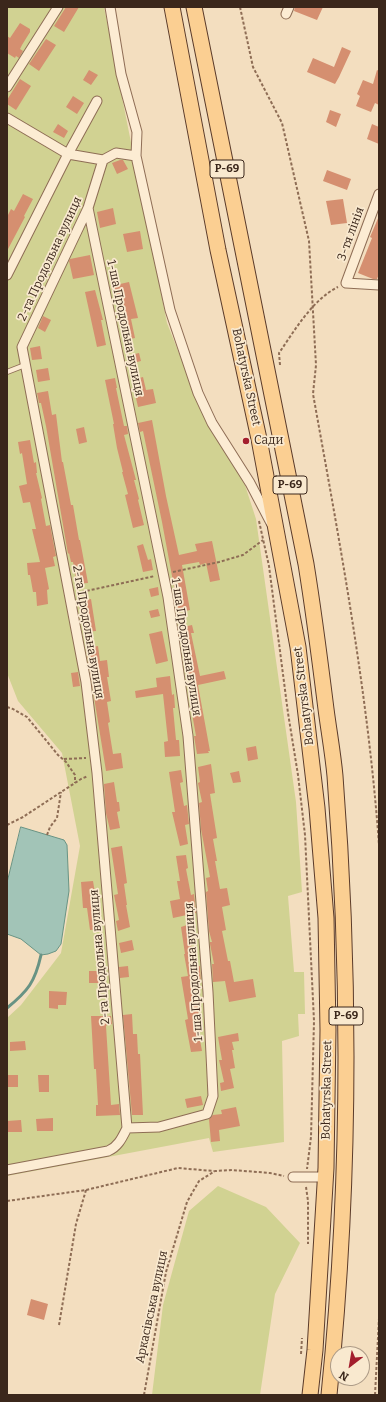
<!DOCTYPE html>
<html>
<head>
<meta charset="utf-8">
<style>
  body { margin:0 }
  #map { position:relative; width:386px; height:1402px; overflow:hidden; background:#f3debf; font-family:Bitter,serif }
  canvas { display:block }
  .frame { position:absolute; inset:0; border:8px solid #3b271b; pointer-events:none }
  .north { position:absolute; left:330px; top:1346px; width:40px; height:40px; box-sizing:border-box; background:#f9e9cf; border:1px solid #ad9b87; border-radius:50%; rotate:211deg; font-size:11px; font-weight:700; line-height:16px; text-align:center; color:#3b271b }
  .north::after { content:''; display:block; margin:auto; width:14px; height:18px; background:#a31e2d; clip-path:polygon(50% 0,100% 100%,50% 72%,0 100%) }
</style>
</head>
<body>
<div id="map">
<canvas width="386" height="1402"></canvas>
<div class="frame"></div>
<div class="north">N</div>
</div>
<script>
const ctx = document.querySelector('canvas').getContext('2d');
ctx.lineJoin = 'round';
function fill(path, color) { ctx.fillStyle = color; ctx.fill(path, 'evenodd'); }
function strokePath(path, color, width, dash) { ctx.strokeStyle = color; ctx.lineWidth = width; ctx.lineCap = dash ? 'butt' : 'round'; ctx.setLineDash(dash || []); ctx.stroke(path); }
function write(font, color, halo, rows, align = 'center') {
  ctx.font = font + ' Bitter,serif'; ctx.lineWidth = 3.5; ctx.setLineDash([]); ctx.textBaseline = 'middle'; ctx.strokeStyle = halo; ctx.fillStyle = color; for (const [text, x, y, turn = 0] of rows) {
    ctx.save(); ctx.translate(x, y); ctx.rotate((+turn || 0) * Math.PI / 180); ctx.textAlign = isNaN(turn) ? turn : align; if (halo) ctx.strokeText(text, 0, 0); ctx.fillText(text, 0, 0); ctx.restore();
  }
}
fill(new Path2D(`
  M7 7H104L167 323 190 381 217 438 245 485 256 519 296 802 302 892 288 896 294 972H304L305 1014H298L299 1036 282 1041 284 1142 213 1152 209 1138 7 1176V1018L21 1005 61 953 80 846 62 753 18 701 7 673Z
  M218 1186 266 1207 300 1243 275 1294 260 1395H152L163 1305 189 1211Z`), '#d1d292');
const water = new Path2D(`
  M21 827 64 840 67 845 69 891 61 944 56 951 48 954 41 955 21 939 7 934V883Z`);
fill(water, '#a2c4b7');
strokePath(water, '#689384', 1);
strokePath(new Path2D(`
  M7 1008C28 991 35 982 41 955`), '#689384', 3);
fill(new Path2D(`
  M66 7H79L64 32 54 26Z
  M295 7H323L317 20 294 11Z
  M20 23 30 29V32L22 45 20 49 23 51 19 58 16 56 15 58 7 53V36L10 38Z
  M46 39 56 45 39 71 29 64Z
  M342 47 351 51 339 77 335 84 307 72 313 58 334 67Z
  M89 70 98 75 91 85 83 80Z
  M377 70 379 71V105L375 103 371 112 356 106 360 96 357 94 363 80 373 84Z
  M20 79 31 86 16 110 7 104V100Z
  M73 96 84 103 77 114 66 107Z
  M330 110 341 114 336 127 326 122Z
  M58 124 68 131 64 138 53 132Z
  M372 124 379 127V144L367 139Z
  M120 160H123L128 169 117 174 112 163Z
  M327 170 351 179 347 190 323 181Z
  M23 194 33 199 24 216 25 217 7 251V217L11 209 14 211Z
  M343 199 347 223 331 225 326 201Z
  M113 208 116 224 100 228 97 212Z
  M379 216V274L377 279H373L358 273 372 238 370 237Z
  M140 231 143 249 127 252 123 234Z
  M90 255 94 275 73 279 69 261 70 259Z
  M129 282 138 318 131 319 135 338 125 340 116 300H115L111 286Z
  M95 290 103 320H101L106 345 97 347 85 292Z
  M43 316 51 320 45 332 38 328Z
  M40 346 42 359 32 360 30 348Z
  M139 353 141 361 129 364 127 356Z
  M48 368 50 380 38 382 36 370Z
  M143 377 146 390 153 389 156 403 138 407 132 380Z
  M115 378 117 388H116L124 426H127L128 434 124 435 136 480H134L139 499 138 500 144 525 133 528 125 495 128 494 122 472H123L117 448 113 424H114L105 380Z
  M48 391 52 415 56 414 62 462H63L71 505H73L79 540H80L88 583 77 584 73 562H71L69 553 68 554 46 426 41 403H39L37 393Z
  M152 420 166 496 179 555 197 551 195 544 212 541 220 580 210 582 206 563 200 565 199 562 182 565 190 610 177 613 175 603H177L162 522 143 431 140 432 138 423Z
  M84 427 87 442 79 444 76 429Z
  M30 440 34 463 36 462 37 473H36L42 498 41 499 46 526 50 525 56 556 53 557 55 566 45 568 49 589 47 590 48 604 37 606 36 592H33L30 575H28L27 563 40 562 32 529H36L30 502 23 503 19 486 27 484 22 453 20 454 18 442Z
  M143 544 148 560 151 559 153 570 143 572 137 546Z
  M158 587 159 595 151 597 149 589Z
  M91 599 96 631 85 632 78 601Z
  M158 609 160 616 151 618 149 611Z
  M192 625 194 633H191L200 676 224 671 226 679 198 685 210 751H208L209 753 197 754 194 736H196L188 691H191L186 668 188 667 179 628Z
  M162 631 168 661 156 664 149 634Z
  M98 646 100 661 107 660 109 677H107L111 701 107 702 110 722 108 723 113 754 121 753 123 768 106 771 86 648Z
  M78 672 80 686 73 687 71 673Z
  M170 676 172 695 174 694 175 708H173L176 740H179L180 756 165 757 164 742 168 741 163 694 136 698 135 691 157 687 156 678Z
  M256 746 258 759 248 761 246 748Z
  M211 764 215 793 210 794 217 838 213 839 217 861H215L220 889 227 888 230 905 222 907 226 930 222 931 228 961H230L234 982 253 979 256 997 229 1002 225 981 213 982 212 964H214L210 944V942H212L209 931 206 892 208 891 206 878 210 877 201 829 199 803 202 802 198 783 200 782 198 767Z
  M181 770 183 782 180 783 184 806 187 805 189 824 185 825 188 844 180 846 172 812H175L169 772Z
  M239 771 241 782 233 783 230 773Z
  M114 782 117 802H119L120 811 117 812 120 828 110 830 106 813 104 784Z
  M122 846 127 883 124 884 127 905H126L130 927 118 931 116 921 119 920 114 895 118 894 111 848Z
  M186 855 188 868 186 869 191 895 194 894 196 913 173 918 170 901 180 899 177 881H180L176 856Z
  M93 881 101 929 90 930 87 908H83L81 882Z
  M187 925 188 931 193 930 194 939 190 940 196 967 200 966 201 983 194 984 202 1029H198L202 1051 191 1052 185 1020 188 1019 181 977 188 976 184 954H185L181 927Z
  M132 940 134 950 121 953 119 943Z
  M128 966 129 977 120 978 119 967Z
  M89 971H104L103 983H89Z
  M49 991 67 992 66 1005H58V1009L49 1008Z
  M132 1014 133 1034H137L138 1054H140L143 1115H132L123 1015Z
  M91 1016H111L112 1024 107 1025 106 1026 111 1105 119 1104 120 1115 96 1116V1105H98L96 1069H94Z
  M238 1033 239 1041 232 1042 234 1050H232L235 1068 230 1069 234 1088 221 1091 220 1083 224 1082 219 1060H222L218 1037Z
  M25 1041 26 1050 10 1051V1042Z
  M7 1075H18V1087H7Z
  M38 1075H49V1092H39Z
  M201 1096 203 1105 187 1108 185 1099Z
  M236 1107 240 1126 219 1130 220 1141 211 1142 209 1119 213 1115 222 1114 221 1110Z
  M53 1118V1131H37L36 1119Z
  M21 1120 22 1132H7V1121Z
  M31 1299 48 1304 44 1320 27 1315Z`), '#d58f70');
const lane = new Path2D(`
  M7 372 25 365`);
const street = new Path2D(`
  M110 7 121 74 137 132 136 156 170 310 198 393 212 423 250 483 271 523
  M286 14 289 7
  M7 87 58 7
  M7 118 68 154 103 160 116 153 136 156
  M103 160 88 208 22 347 86 682 97 773 127 1128
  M379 194 346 283 379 285
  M7 275 68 154 97 101
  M7 1170 108 1151C118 1147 122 1138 127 1128L159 1127 207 1114 213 1096 208 992 188 736 168 597 88 208
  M293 1177H325`);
const primary = new Path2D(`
  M172 7 218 250 259 439 298 647 317 808 326 918 328 1030 326 1168 315 1350 310 1395
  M194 7 306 564C314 613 320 661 326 709 329 732 333 754 335 776 351 982 350 1189 329 1395`);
strokePath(lane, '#8e6d55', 6);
strokePath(street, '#8e6d55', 11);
strokePath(primary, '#5b3b2a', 17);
strokePath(new Path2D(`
  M240 7 253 67 282 123 309 241 316 365 313 394C340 544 368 693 379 845
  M280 365 279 353C295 330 312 300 338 287
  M259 521 269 566 288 713 298 775 305 835 314 1021 311 1137 307 1169
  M173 572 219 562 243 555 263 540
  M77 593 155 576
  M7 707 13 709 27 717 58 755 66 762 75 775V783
  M64 759 86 758
  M7 825 23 817 81 779 88 776
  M47 835 50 827 57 818 61 792
  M306 1187 308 1201V1244
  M7 1201 86 1190 178 1168 214 1171
  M59 1325 76 1224 86 1190
  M301 1354 302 1338
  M144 1395 166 1272 187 1202 199 1181 215 1171 232 1170 270 1173 284 1176
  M375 1395 379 1318`), '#8e6d55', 2, [3, 2]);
strokePath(lane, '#fcecd3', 4.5);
strokePath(street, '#fcecd3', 9);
strokePath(primary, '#fbcf92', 15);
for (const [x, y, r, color] of [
  [246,441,4,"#a31e2d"]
]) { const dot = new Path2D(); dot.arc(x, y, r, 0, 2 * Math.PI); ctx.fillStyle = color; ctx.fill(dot); strokePath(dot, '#f9e9cf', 1.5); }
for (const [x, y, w] of [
  [227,169,34],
  [290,485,34],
  [346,1016,34]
]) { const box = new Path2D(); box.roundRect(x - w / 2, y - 9, w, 18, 3); ctx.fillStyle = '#f9e9cf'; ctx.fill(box); strokePath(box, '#3b271b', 1); }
write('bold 11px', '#3b271b', null, [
  ["Р-69",227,169],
  ["Р-69",290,485],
  ["Р-69",346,1016]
]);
write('12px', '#3b271b', '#f9e9cf', [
  ["3-тя лінія",351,234,-70],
  ["2-га Продольна вулиця",50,259,-65],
  ["1-ша Продольна вулиця",125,328,78],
  ["Bohatyrska Street",246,377,78],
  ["2-га Продольна вулиця",88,632,80],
  ["1-ша Продольна вулиця",186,647,81],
  ["Bohatyrska Street",304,696,-97],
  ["2-га Продольна вулиця",100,957,-95],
  ["1-ша Продольна вулиця",194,972,-94],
  ["Bohatyrska Street",327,1090,-89],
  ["Аркасівська вулиця",152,1307,-78]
]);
write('12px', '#3b271b', '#f9e9cf', [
  ["Сади",254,441]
], 'left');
</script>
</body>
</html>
